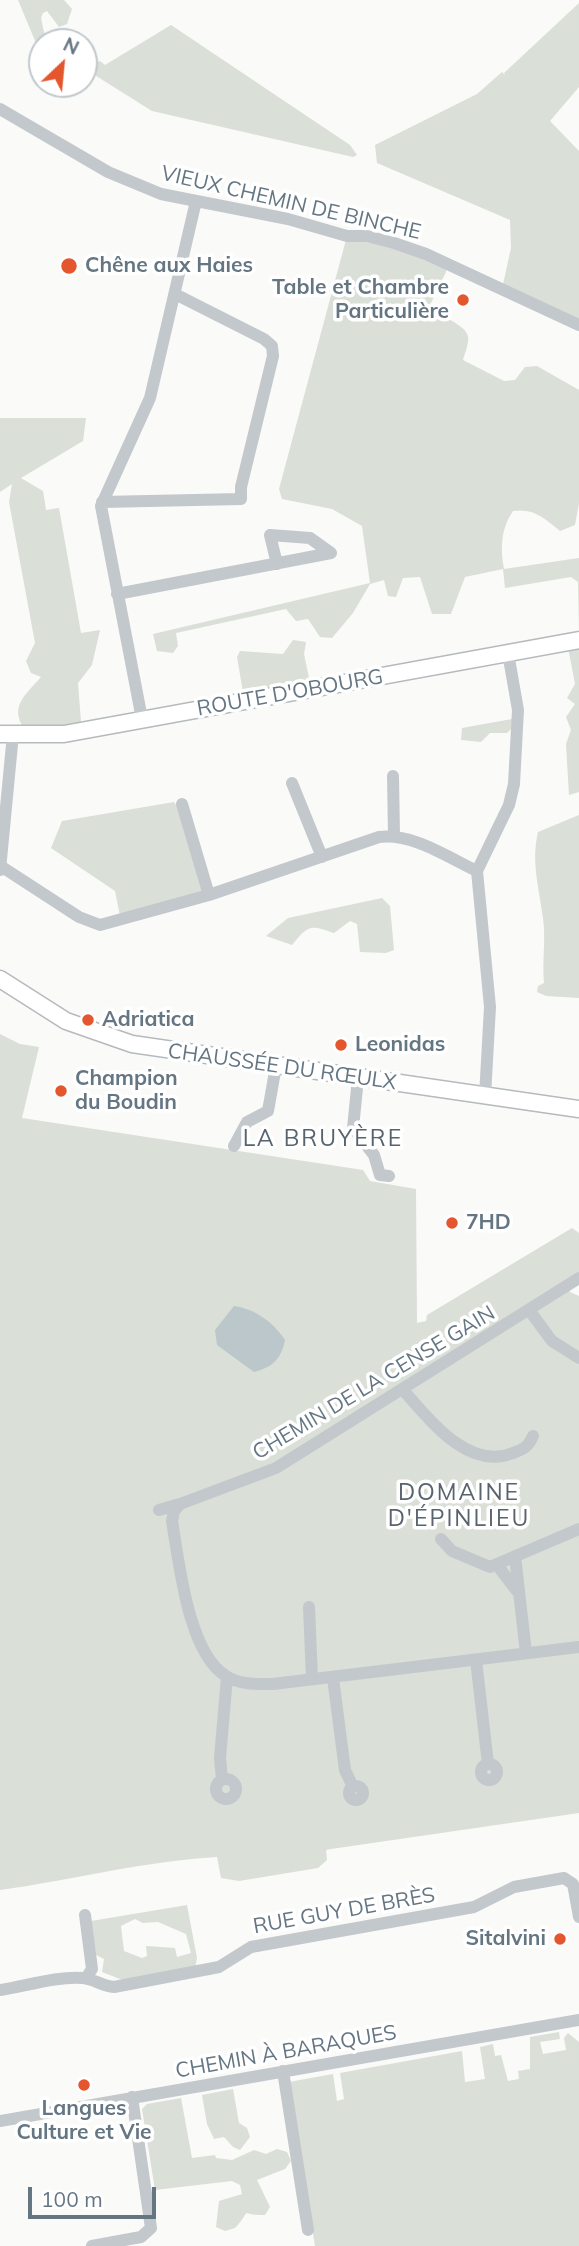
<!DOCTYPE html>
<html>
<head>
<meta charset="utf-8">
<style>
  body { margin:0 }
  #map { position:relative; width:579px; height:2246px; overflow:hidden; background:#fafaf8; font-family:Mulish,sans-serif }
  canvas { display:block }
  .north { position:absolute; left:28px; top:28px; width:70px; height:70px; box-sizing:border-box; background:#fff; border:2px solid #c1c8cd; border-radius:50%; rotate:26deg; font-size:19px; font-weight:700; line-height:28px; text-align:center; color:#657683 }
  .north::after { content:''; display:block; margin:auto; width:24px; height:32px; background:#e4572e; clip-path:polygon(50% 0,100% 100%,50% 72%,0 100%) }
  .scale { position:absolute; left:28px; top:2187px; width:128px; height:32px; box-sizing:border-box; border:4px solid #657683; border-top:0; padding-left:9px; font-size:21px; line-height:24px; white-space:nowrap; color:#657683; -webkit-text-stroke:5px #fff; paint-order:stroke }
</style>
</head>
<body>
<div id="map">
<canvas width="579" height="2246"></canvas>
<div class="north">N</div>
<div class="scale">100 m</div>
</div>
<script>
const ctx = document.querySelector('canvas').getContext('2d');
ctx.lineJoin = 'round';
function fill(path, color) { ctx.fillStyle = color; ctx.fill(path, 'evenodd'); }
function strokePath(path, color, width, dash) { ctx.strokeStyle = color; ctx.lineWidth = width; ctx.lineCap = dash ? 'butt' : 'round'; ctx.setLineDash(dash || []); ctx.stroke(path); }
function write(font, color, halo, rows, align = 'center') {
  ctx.font = font + ' Mulish,sans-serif'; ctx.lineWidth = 7; ctx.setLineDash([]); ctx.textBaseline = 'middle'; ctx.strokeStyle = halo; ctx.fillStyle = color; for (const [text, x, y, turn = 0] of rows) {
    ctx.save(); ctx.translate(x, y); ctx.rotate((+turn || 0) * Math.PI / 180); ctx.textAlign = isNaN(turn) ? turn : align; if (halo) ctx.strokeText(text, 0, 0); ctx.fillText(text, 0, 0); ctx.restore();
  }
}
fill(new Path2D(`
  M18 0H64L72 9 67 24 59 27 47 11 43 13 41 18 46 42H42V51L36 43Z
  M579 3V87L550 121 579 151V325L502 289 511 248 510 220 377 163 375 145 477 94 502 72 506 76 504 73Z
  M171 25 350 145 357 155 353 157 152 111 93 74 84 79V66L100 61 105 65Z
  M347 236 446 263V272L431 303C438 318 467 324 468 337 469 343 465 353 463 360L504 381 515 380 525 367 537 366 579 390V503L575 525 560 531C544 518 534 508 513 511 501 528 500 548 504 569L579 558V631L578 582 571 577 505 588 503 569 465 577 451 614H432L420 577 403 578 396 597 388 596 384 580 370 584 353 613 332 638 320 637 308 619 296 621 286 609 176 633 178 646 173 653 157 651 153 634 370 583 362 526 332 509 282 499 279 489Z
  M0 418H86L83 441 21 478 43 491 46 510 59 508 81 633 100 630 92 665 78 683 81 722 75 726 24 728C9 707 26 694 41 677L31 673 26 661 35 643 9 502 12 484 0 492Z
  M293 640 306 642 304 654 309 678 306 683 249 695 243 692 237 657 240 651 283 654Z
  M579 640V792L569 795 566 744 571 730 566 717 575 704 567 698 575 684 567 642Z
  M512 719 511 729 507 733H490L481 742 461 740 462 728Z
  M174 802 176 805 182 804 209 895 121 921 115 891 51 848 62 821Z
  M579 815V998L546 996 537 992 538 986 544 983C542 962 546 939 543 918 539 887 531 862 538 832Z
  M382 898 390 906 394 950 386 953 360 952 357 924 350 921 334 933C310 925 309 924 292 945L266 936 288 918Z
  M0 1034 20 1044 39 1047 22 1118 363 1170 370 1181 416 1189 417 1323 426 1321 427 1315 572 1228 579 1233V1278L567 1286 570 1292 579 1296V1813L331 1849 326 1850 327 1860 318 1868 239 1881 221 1878 217 1857C144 1861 73 1880 0 1890Z
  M187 1905 197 1958 195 1969 125 1981 102 1972 104 1959 96 1955 91 1921ZM135 1919 143 1923 158 1922 186 1934 191 1953 177 1957 175 1948 146 1946 147 1956 142 1958 124 1951 121 1926Z
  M559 2032 560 2039 540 2042 543 2054 566 2050 564 2038 568 2033 579 2042V2246H315L289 2082 333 2074 337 2101 344 2099 340 2073 462 2051 465 2082 485 2079 480 2047 493 2044 495 2056 501 2055 508 2081 519 2079 518 2071 530 2069V2037Z
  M233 2089 239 2123 247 2128 250 2137 240 2150 233 2147 224 2137 214 2139 207 2124 202 2095Z
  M181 2098 192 2158 215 2155 216 2158 232 2160 254 2150 266 2154 277 2149 287 2152 291 2161 285 2169 257 2180 270 2207 265 2215C235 2215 255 2206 235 2228L225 2231 216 2227 219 2201 242 2194 240 2185 232 2181 155 2190 142 2109 147 2104Z`), '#dadfd7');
fill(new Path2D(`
  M234 1306C255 1309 273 1322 285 1340 281 1359 273 1367 254 1372L217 1345 215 1330Z`), '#bbc7cb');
const major = new Path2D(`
  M0 734H64L579 640
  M0 979 66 1021 132 1044 579 1109`);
strokePath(major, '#b5babe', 19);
strokePath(new Path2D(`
  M0 109 108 172 161 194 288 219 347 236H367L394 243 426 254 579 325
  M102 502 241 499V487L273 356 272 346 264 339 175 294
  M117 594 331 553 310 538 270 535 277 564
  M142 719 101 506 150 398 196 201
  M393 776 394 835
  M292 783 322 857
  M182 804 209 895
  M2 867 79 917 100 925 209 895 379 837C413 833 447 857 477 871
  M0 870 13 734
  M358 1078 353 1128 374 1155 380 1175 389 1176
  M485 1096 490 1007 477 871 509 805 514 784 518 710 508 653
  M234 1146 247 1122 268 1111 276 1066
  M579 1278 276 1468 180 1504 174 1511 172 1521C179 1562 188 1653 226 1676 240 1685 257 1684 273 1684L579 1647
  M529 1310 552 1341 579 1358
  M403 1390C430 1420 468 1471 513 1453 524 1449 528 1447 533 1436
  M159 1510 180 1504
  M441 1539 452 1551 490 1567 579 1529
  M515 1556 526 1653
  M497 1565 517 1591
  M309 1607 312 1679
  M476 1660 488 1764
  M333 1678 345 1770 353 1787
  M481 1772a8 8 0 1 1 16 0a8 8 0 1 1-16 0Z
  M216 1789a10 10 0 1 1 20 0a10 10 0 1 1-20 0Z
  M222 1779 220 1758 227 1677
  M349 1793a7 7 0 1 1 14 0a7 7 0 1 1-14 0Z
  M85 1915 92 1969 86 1978
  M0 1990C26 1986 57 1976 83 1978 94 1979 102 1986 114 1987L219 1967 251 1947 474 1907 514 1887 564 1878 573 1884 579 1917
  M283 2071 308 2230
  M0 2121 579 2020
  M92 2246 141 2237 151 2228 132 2097`), '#c3c8cc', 12);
strokePath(major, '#fff', 16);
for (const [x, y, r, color] of [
  [69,266,9,"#e4572e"],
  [463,300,7,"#e4572e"],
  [88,1020,7,"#e4572e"],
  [341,1045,7,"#e4572e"],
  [61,1091,7,"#e4572e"],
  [452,1223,7,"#e4572e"],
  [560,1939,7,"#e4572e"],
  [84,2085,7,"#e4572e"]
]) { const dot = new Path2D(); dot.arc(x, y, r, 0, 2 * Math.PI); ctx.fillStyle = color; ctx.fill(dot); strokePath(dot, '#fff', 2.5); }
write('21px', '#657683', '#fff', [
  ["VIEUX CHEMIN DE BINCHE",291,203,13],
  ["ROUTE D'OBOURG",290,693,-10],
  ["CHAUSSÉE DU RŒULX",282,1067,8],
  ["CHEMIN DE LA CENSE GAIN",374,1383,-31],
  ["RUE GUY DE BRÈS",344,1911,-10],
  ["CHEMIN À BARAQUES",286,2052,-10]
]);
write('bold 21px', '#657683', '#fff', [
  ["Chêne aux Haies",85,266],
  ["Table et Chambre",449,288,"right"],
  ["Particulière",449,312,"right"],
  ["Adriatica",102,1020],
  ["Leonidas",355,1045],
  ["Champion",75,1079],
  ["du Boudin",75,1103],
  ["7HD",466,1223],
  ["Sitalvini",546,1939,"right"],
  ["Langues",84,2109,"center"],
  ["Culture et Vie",84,2133,"center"]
], 'left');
ctx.letterSpacing = '2px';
write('23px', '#57646e', '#fff', [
  ["LA BRUYÈRE",323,1139],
  ["DOMAINE",459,1493],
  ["D'ÉPINLIEU",459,1519]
]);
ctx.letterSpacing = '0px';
</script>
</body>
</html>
